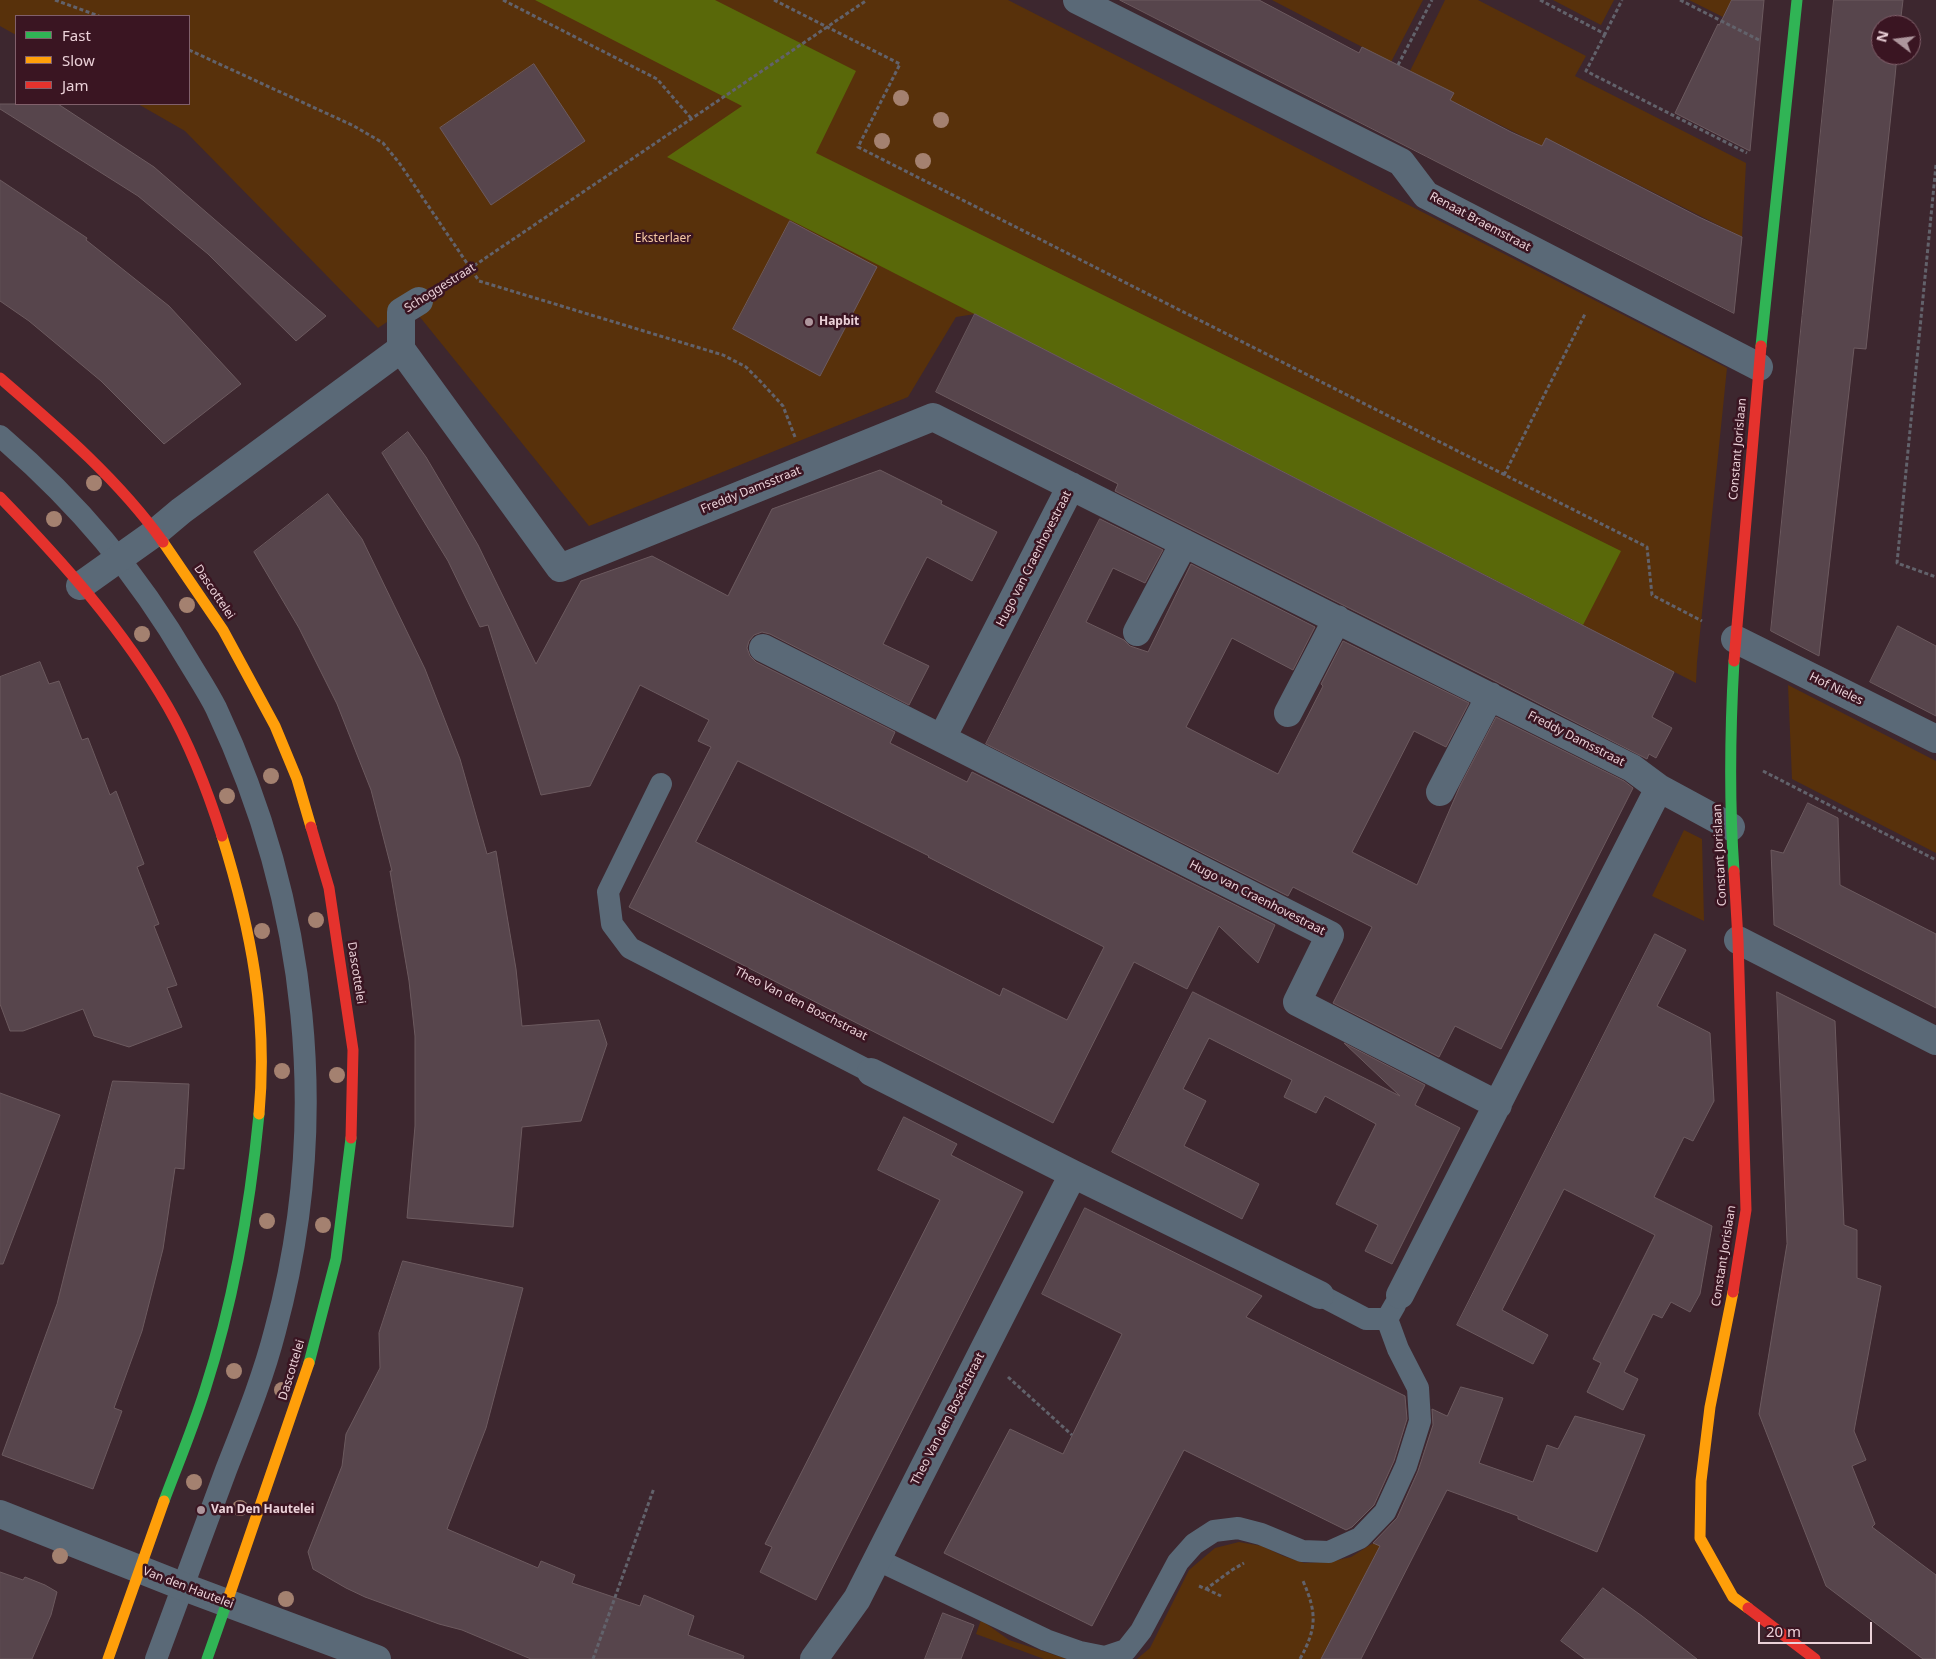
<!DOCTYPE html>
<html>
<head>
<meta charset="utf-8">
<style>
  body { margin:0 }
  #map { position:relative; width:1936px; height:1659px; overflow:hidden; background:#3d272f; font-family:"Noto Sans",sans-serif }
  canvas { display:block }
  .legend { position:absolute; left:15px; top:15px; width:175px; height:90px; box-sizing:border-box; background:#3a1522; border:1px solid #81606b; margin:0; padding:6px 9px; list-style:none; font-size:15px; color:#ebd1d8 }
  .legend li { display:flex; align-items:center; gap:10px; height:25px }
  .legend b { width:25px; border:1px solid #81606b }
  .north { position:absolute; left:1871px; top:15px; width:50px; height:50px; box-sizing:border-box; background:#3a1522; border:1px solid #81606b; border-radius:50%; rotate:285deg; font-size:14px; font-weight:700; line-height:20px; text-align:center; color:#ebd1d8 }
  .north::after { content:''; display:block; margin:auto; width:18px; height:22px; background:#ae969d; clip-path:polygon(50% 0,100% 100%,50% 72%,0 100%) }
  .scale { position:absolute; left:1758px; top:1622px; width:114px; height:22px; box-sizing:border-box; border:2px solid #ebd1d8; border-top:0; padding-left:6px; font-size:15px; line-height:18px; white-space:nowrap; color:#ebd1d8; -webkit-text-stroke:4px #3a1522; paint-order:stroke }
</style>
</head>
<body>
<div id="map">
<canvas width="1936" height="1659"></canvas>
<ul class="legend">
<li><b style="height:6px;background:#30b455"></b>Fast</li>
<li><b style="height:6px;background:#ff9f0a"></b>Slow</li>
<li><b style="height:6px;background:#e5322d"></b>Jam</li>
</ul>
<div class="north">N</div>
<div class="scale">20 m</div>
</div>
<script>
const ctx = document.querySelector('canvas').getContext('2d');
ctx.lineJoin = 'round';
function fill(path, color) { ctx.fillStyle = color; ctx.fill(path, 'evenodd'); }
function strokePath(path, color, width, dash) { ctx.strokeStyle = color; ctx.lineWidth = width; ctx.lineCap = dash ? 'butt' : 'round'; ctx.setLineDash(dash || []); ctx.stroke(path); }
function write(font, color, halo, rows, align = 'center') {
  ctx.font = font + ' "Noto Sans",sans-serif'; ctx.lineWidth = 5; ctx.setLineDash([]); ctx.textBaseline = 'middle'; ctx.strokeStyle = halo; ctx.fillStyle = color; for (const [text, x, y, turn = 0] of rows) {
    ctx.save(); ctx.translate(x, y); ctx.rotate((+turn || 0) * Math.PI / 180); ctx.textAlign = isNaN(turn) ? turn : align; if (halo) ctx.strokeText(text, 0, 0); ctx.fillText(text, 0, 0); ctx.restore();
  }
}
fill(new Path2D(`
  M0 0H1008L1727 368 1697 662 1696 683 975 314 956 317 908 397 589 526 411 306 378 328 185 131 138 104H189V16H16V35L0 26Z
  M1272 0H1423L1391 62Z
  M1445 0H1478L1586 56 1575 76 1746 163 1742 237 1546 138 1542 146 1450 100 1453 93 1410 71Z
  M1553 0H1614L1601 25Z
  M1689 0H1732L1723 17Z
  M1788 685 1936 761V853L1792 779Z
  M1684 830 1702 839 1704 921 1652 896Z
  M1384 1538 1321 1659H1137L1150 1648 1189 1570 1215 1548 1239 1542 1262 1546 1283 1556 1304 1563 1329 1562 1351 1557 1370 1545Z
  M981 1620 1009 1640 1067 1659H1044L976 1634Z`), '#58310b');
fill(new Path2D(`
  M535 0H715L856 71 816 153 1621 551 1583 625 667 157 742 106Z`), '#596809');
const building = new Path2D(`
  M1120 0H1259L1359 53 1362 47 1454 93 1450 100 1511 132 1542 146 1546 138 1699 217 1742 237 1734 313Z
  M1732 0H1764L1750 151 1675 113 1718 24 1719 25Z
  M1834 0H1903L1900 25H1881V55H1897L1895 77 1866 349 1854 348 1819 656 1771 631Z
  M534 64 585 141 491 205 440 128Z
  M0 104H58L154 167 326 316 296 341 208 254 138 196 0 109Z
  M0 180 87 238 86 240 169 306 241 384 164 444 101 381 29 321 0 301Z
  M790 221 877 267 820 376 733 329Z
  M975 314 1674 672 1652 717 1672 728 1656 758 1649 754 1647 759 1497 682 1115 491 1118 484 936 392Z
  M408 432 426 457 478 545 536 664 581 581 652 556 728 596 772 509 880 470 942 501 941 504 997 532 972 581 927 557 906 598 883 644 929 666 909 705 770 634 762 632 754 635 749 641 747 648 750 656 756 662 895 732 890 743 967 782 972 772 1275 925 1258 963 1219 926 1187 989 1134 962 1053 1123 629 907 711 747 698 741 709 720 640 685 590 786 541 795 488 625 480 627 448 561 382 453ZM738 761 929 856 928 857 1104 947 1067 1020 1003 988 1000 996 696 842Z
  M328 494 362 539 425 669 460 759 487 854 496 851 516 969 522 1026 599 1020 607 1044 581 1121 522 1127 513 1227 407 1218 415 1126V1036L409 981 390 871H392L371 790 337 704 299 628 254 552Z
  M1100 519 1163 550 1145 583 1113 568 1086 622 1124 640 1130 646 1148 652 1191 564 1315 627 1293 670 1232 638 1186 727 1278 774 1323 686 1321 684 1343 641 1469 703 1446 747 1414 731 1352 852 1417 885 1460 786 1496 717 1624 781 1633 788 1501 1049 1455 1026 1439 1057 1333 1003 1372 927 1293 887 1288 896 986 744Z
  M1898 626 1936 646V716L1870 682Z
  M40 662 49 684 59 681 82 740 88 738 110 795 116 791 144 864 137 867 159 924 154 926 177 985 167 988 182 1027 129 1047 94 1036 83 1009 23 1031H10L0 1004V677Z
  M1808 803 1838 818 1840 885 1936 934V1008L1774 925 1771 850 1783 853Z
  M1655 934 1686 950 1657 1006 1710 1033 1714 1101 1693 1141 1684 1137 1654 1197 1712 1226 1700 1294 1690 1312 1671 1302 1662 1318 1653 1314 1624 1372 1638 1379 1623 1410 1587 1392 1601 1363 1593 1359 1655 1235 1564 1189 1502 1310 1548 1335 1533 1364 1457 1325Z
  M1193 992 1400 1096 1344 1043 1425 1085 1415 1105 1460 1128 1392 1264 1365 1251 1378 1225 1336 1204 1376 1124 1325 1096 1316 1113 1284 1097 1292 1080 1209 1038 1183 1089 1206 1101 1184 1146 1259 1184 1242 1219 1112 1152Z
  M1777 992 1835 1021 1844 1225 1857 1230V1278L1881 1286 1854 1431 1866 1460 1852 1466 1875 1524 1872 1527 1936 1575V1659H1923L1826 1586 1759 1414 1787 1244Z
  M113 1081 189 1084 184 1169 175 1168 163 1249 142 1331 114 1408 122 1411 93 1489 2 1455 57 1304Z
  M0 1093 60 1115 3 1264H0Z
  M904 1117 957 1144 951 1155 1023 1192 816 1600 760 1572 772 1547 765 1544 940 1200 878 1170Z
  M1085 1208 1262 1296 1246 1317 1405 1396 1407 1419 1394 1461 1374 1505 1352 1527 1346 1530 1184 1450 1092 1626 944 1553 1010 1429 1063 1454 1122 1334 1042 1294Z
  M403 1261 523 1288 486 1428 447 1529 538 1568 541 1561 575 1575 572 1583 640 1606 644 1595 694 1616 688 1635 744 1656 743 1659H531L462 1630 439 1624 365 1597 346 1588 313 1569 308 1552 342 1466 346 1434 380 1368 379 1333Z
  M1461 1387 1503 1398 1479 1463 1533 1482 1547 1445 1558 1449 1575 1416 1645 1435 1597 1552 1518 1519V1516L1447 1490 1361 1659H1321L1380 1546 1373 1543 1397 1518 1418 1471 1433 1425 1432 1409 1447 1416Z
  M0 1572 23 1580 25 1577 45 1585 57 1592 51 1615 32 1659H0Z
  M1603 1588 1642 1616 1697 1659H1585L1561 1641Z
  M943 1613 974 1625 961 1659H925Z`);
fill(building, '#57454c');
strokePath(building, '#6c5a5f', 1);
strokePath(new Path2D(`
  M55 0 99 16
  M503 0 657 79 691 118
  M774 0 900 64 858 147 1647 547 1652 595 1702 621
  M1540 0 1605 34 1622 0
  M1680 0 1759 40
  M1605 34 1586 71 1747 153
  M189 50 354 126 383 143 400 164 479 281 723 355 746 367 761 382 783 406 795 437
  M1398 65 1432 0
  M1936 165 1897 563 1936 577
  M447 284 867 0
  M1504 475 1585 314
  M1763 771 1936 860
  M1008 1377 1072 1435
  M1199 1586 1206 1589 1232 1570 1244 1563
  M1206 1589 1221 1596
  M593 1659 654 1488
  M1300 1659C1317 1628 1317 1613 1303 1581`), '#62626b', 3, [4, 2.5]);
strokePath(new Path2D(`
  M0 436C78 503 137 573 189 662 198 677 208 692 216 708 308 903 332 1122 275 1331 263 1378 244 1424 226 1470 203 1533 179 1596 156 1659
  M661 784 608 892 612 924 630 948 871 1072
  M1320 1295 1366 1319H1387L1395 1305
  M876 1559 1046 1640 1080 1652 1105 1657 1126 1650 1141 1631 1178 1562 1194 1544 1214 1531 1238 1528 1261 1534 1302 1551 1329 1552 1360 1538 1385 1512 1406 1466 1420 1421 1418 1388 1398 1349 1387 1319`), '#5a6977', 22);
strokePath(new Path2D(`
  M1077 0 1401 162 1426 195 1759 367
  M401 349 560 568 933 417 1632 768 1659 788
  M401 349V312L419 301
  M80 586 156 532 181 511 401 349
  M1137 632 1184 543
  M1735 639 1936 739
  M763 648 1330 935 1297 1002 1498 1105
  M1288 713 1337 619
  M942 738 1071 486
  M1440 792 1490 696
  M1738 940 1936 1041
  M871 1072 1073 1174 1320 1295
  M1400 1295 1659 788 1731 827
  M0 1514 192 1590 377 1659
  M814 1659 857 1599 1073 1174`), '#5a6977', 28);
strokePath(new Path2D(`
  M1761 346 1797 0
  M1734 871C1729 801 1730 731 1734 661
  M309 1363 336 1259 351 1138
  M164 1501C178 1464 193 1428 205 1390 234 1300 250 1207 259 1114
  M207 1659 228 1599`), '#30b455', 11);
strokePath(new Path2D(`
  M163 542 223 630 275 726 297 779 311 827
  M222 836C251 930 268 1015 259 1114
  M1733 1292 1710 1407 1701 1481 1700 1538 1733 1597 1748 1608
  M228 1599 309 1363
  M108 1659 164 1501`), '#ff9f0a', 11);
strokePath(new Path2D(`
  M0 378C58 428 118 479 163 542
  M0 497C62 561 123 629 168 707 191 747 208 792 222 836
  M1734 661 1761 346
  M311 827 329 888 353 1050 351 1138
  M1733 1292 1746 1210 1738 940 1734 871
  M1748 1608 1815 1659`), '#e5322d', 11);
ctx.fillStyle = '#a48170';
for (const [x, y] of [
  [901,98],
  [941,120],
  [882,141],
  [923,161],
  [94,483],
  [54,519],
  [187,605],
  [142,634],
  [271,776],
  [227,796],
  [316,920],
  [262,931],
  [282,1071],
  [337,1075],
  [267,1221],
  [323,1225],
  [234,1371],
  [282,1390],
  [194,1482],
  [240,1508],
  [60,1556],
  [286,1599]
]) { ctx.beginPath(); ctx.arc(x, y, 8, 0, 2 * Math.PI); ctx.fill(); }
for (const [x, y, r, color] of [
  [809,322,5,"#ae969d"],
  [201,1510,5,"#ae969d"]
]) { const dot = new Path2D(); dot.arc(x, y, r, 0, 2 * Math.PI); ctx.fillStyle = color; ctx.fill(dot); strokePath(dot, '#3a1522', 2); }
write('12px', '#ebd1d8', '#3a1522', [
  ["Renaat Braemstraat",1480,222,28],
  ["Schoggestraat",440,288,-32],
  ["Constant Jorislaan",1738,449,-85],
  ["Freddy Damsstraat",751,490,-22],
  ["Hugo van Craenhovestraat",1034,559,-63],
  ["Dascottelei",214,592,56],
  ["Hof Nieles",1836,689,26],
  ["Freddy Damsstraat",1576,739,27],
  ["Constant Jorislaan",1720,855,-93],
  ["Hugo van Craenhovestraat",1257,898,27],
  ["Dascottelei",356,973,81],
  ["Theo Van den Boschstraat",801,1004,27],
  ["Constant Jorislaan",1724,1256,-81],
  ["Dascottelei",292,1370,-73],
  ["Theo Van den Boschstraat",948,1419,-63],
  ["Van den Hautelei",188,1588,21]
]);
write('12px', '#f8caa5', '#3a1522', [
  ["Eksterlaer",663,239]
]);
write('bold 12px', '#ebd1d8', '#3a1522', [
  ["Hapbit",819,322],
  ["Van Den Hautelei",211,1510]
], 'left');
</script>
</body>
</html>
